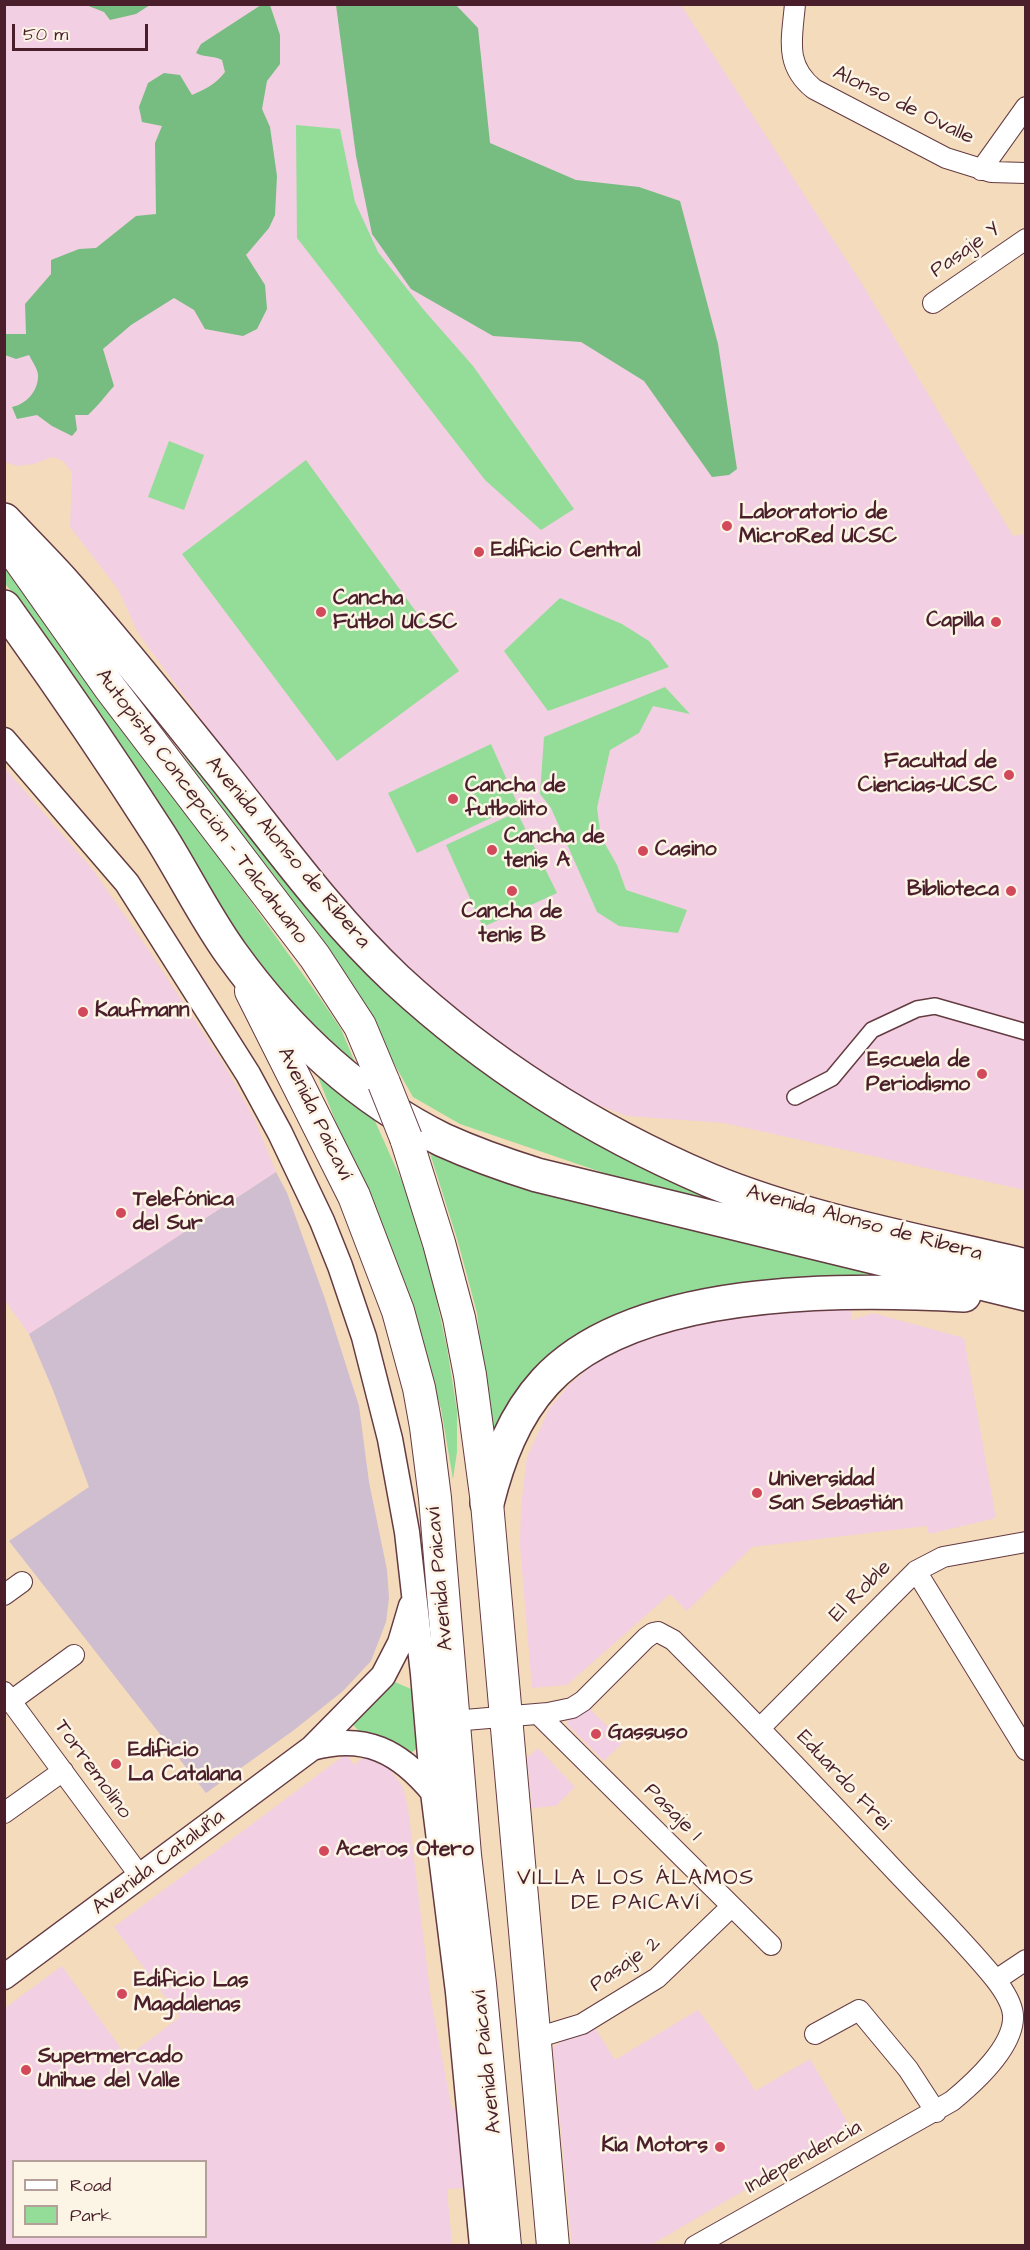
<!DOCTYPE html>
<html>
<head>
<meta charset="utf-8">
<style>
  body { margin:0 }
  #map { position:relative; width:1030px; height:2250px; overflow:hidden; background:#f4dbbc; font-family:"Architects Daughter",sans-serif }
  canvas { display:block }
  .frame { position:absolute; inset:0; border:6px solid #4a1f2b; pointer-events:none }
  .legend { position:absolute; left:12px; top:2160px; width:195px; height:78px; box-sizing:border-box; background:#fcf5e5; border:2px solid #b59f9b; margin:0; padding:8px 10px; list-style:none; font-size:18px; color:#4a1f2b }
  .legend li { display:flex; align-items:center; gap:12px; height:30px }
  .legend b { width:30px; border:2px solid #b59f9b }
  .scale { position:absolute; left:12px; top:24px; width:136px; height:27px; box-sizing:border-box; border:3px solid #4a1f2b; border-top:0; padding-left:8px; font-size:18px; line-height:21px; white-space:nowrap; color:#4a1f2b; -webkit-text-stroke:4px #fcf5e5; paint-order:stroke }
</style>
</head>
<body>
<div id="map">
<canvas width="1030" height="2250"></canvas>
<div class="frame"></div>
<ul class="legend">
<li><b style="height:8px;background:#fff"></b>Road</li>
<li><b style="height:16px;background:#94dd98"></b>Park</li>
</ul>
<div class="scale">50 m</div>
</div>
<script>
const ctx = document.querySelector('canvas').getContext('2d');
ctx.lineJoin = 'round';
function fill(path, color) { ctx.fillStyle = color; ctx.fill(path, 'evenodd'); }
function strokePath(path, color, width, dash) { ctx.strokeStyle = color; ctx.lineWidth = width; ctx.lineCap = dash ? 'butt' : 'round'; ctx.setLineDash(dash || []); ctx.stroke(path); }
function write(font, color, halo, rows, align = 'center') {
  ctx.font = font + ' "Architects Daughter",sans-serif'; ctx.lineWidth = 5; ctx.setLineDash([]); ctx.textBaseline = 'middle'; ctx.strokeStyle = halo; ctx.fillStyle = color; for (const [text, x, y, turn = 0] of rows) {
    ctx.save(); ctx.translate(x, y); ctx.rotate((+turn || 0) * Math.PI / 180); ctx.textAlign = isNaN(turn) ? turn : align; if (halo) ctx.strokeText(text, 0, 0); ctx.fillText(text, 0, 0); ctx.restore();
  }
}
fill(new Path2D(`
  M4 5H681L864 287 1013 536 1025 534V1190L724 1123 627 1116 588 1101 482 1033 396 959 282 829 138 633 118 589 70 527 72 472 63 461 52 457 34 464 17 466 5 462Z
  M4 767 93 870 144 943 223 1063 255 1120 276 1172 29 1334 4 1299Z
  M849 1299 852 1320 873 1313 964 1338 996 1518 929 1534 927 1526 752 1547 687 1611 670 1594 567 1685 532 1688 520 1545 521 1505 527 1457 549 1409 570 1384 596 1362 622 1345 709 1320 788 1313 797 1302Z
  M586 1705 623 1742 604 1761 566 1723Z
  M538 1748 575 1787 556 1806 532 1808 527 1758Z
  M346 1754 354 1765 364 1757 382 1764 392 1772 403 1787 408 1808 431 2000 452 2109 458 2106 466 2188 447 2189 452 2245 5 2246V2008L62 1966 127 2057 180 2017 114 1927ZM14 2162H206V2236H14Z
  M698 2010 745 2074 755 2091 810 2059 851 2128 651 2245H572L553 2047 592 2023 615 2060Z`), '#f2cfe2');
fill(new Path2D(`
  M276 1172 287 1193 325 1299 359 1406 369 1482 387 1570 389 1598 386 1622 371 1661 343 1691 294 1730 206 1793 9 1541 89 1487 53 1390 29 1334Z`), '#cfbdd0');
fill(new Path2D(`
  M296 125 340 129 355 202 378 252 423 309 473 366 574 509 541 530 485 480 297 238Z
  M169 441 204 455 184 510 148 497Z
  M306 460 459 671 337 761 182 554Z
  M5 559 322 1001 341 1029 356 1065 337 1054 264 973 108 730 5 583Z
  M560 598 622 624 649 641 669 667 548 711 504 651Z
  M665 687 690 714 653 706 639 733 610 750 597 808 601 837 617 865 626 890 687 910 678 933 619 926 597 912 551 808 540 794 544 737Z
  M157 717 363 965 773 1221 607 1174 460 1124 413 1097 344 975 252 855Z
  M491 744 518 805 417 853 388 793Z
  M517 812 557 893 483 927 446 845Z
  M315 1069 370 1110 409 1197 434 1288 447 1348 457 1410V1452L453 1479 441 1409 413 1319Z
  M428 1147 890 1273 821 1278 668 1302 492 1446 477 1313 458 1242Z
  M395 1682 411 1689 416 1749 411 1753C393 1743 364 1742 353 1724Z`), '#94dd98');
fill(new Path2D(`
  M86 5H150L136 14 110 20 104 12Z
  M261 5H270L280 35V64L267 81 262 109 270 127 277 176 275 215 269 228 246 255 265 285 267 309 257 329 243 336 205 329 194 310 174 298 131 325 103 349 114 386C105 396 98 406 88 415H75L77 430 72 436 52 426 37 415 17 419 12 407C27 404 39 390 38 374 37 368 32 361 29 355L16 359 5 355V334H26L25 304 51 274V260L79 249 96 248 136 216 156 214 155 143 162 126 142 122 139 107 148 83 164 73 180 75 192 95C206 89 216 84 225 72L222 60C213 55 205 58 196 53L201 44Z
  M336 5H456L478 28 490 143 576 180 639 187 680 201 718 344 737 469 729 475 712 477 644 381 581 342 493 336 411 289 372 234 356 156Z`), '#77bc80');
const pedestrian = new Path2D(`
  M795 1097 832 1078 872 1030 917 1009 935 1006 1026 1032`);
const minor = new Path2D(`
  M795 4C792 39 784 65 814 89L946 158 991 172 1026 173
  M981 170 1026 107
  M933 303 1026 239
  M916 1571 1026 1750
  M4 1595 22 1582
  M4 1692 140 1876
  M11 1701 74 1655
  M538 1714 771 1945
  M453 1721 548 1713 572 1708 583 1701 646 1638 653 1633 658 1632 673 1640C745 1712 814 1785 884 1859 920 1898 961 1937 995 1979 1002 1988 1012 2003 1013 2015 1015 2046 974 2083 952 2101L695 2246
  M760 1728 916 1571 943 1557 1026 1542
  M4 1813 63 1771
  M996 1980 1026 1960
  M815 2034 859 2010 908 2069 936 2112
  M533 2035 549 2034 582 2024 657 1978 731 1907`);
const tertiary = new Path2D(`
  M4 740 127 883 248 1074 280 1133 322 1221 340 1266 364 1337 390 1439 407 1532 423 1674 433 1792 458 1992 482 2246
  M312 1748C365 1733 400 1752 433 1792
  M4 1977 312 1748 383 1676 400 1643 411 1606`);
const primary = new Path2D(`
  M4 538 110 688 315 957 360 1026 384 1083
  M251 991 354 1196 398 1311 419 1388 426 1427 435 1498 465 1855 480 1984 505 2246
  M406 1138 439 1243 459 1318 470 1375 487 1503 553 2246`);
const trunk = new Path2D(`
  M4 520C24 541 44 561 63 582 118 644 170 710 222 774 278 844 330 917 396 979 488 1064 594 1131 709 1180 809 1221 921 1241 1026 1266
  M4 607C58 682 110 758 160 836 184 874 205 917 231 953 287 1031 356 1097 443 1140 474 1154 505 1165 537 1175L1026 1294
  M487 1503C498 1459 514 1416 545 1382 633 1286 842 1288 964 1295`);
strokePath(pedestrian, '#643b41', 18);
strokePath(minor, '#643b41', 22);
strokePath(tertiary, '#643b41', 27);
strokePath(primary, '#643b41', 34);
strokePath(trunk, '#643b41', 36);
strokePath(pedestrian, '#fff', 15);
strokePath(minor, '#fff', 20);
strokePath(tertiary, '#fff', 24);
strokePath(primary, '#fff', 32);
strokePath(trunk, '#fff', 33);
const primaryBridge = new Path2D(`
  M384 1083 406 1138`);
strokePath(primaryBridge, '#643b41', 34, []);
strokePath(primaryBridge, '#fff', 32);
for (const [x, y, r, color] of [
  [727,526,6,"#d1495b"],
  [479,552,6,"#d1495b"],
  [321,612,6,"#d1495b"],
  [996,622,6,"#d1495b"],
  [1009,775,6,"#d1495b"],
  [453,799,6,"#d1495b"],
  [492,850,6,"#d1495b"],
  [643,851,6,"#d1495b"],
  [512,891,6,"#d1495b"],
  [1011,891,6,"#d1495b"],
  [83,1012,6,"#d1495b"],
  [982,1074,6,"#d1495b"],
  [121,1213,6,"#d1495b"],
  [757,1493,6,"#d1495b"],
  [596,1734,6,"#d1495b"],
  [116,1764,6,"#d1495b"],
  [324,1851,6,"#d1495b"],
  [122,1994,6,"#d1495b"],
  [26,2070,6,"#d1495b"],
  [720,2147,6,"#d1495b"]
]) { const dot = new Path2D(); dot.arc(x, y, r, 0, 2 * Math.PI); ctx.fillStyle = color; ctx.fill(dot); strokePath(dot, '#fcf5e5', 2); }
write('21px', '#4a1f2b', '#fcf5e5', [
  ["Alonso de Ovalle",903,106,26],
  ["Pasaje Y",966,251,-35],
  ["Autopista Concepción - Talcahuano",201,807,53],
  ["Avenida Alonso de Ribera",287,853,50],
  ["Avenida Paicaví",314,1114,64],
  ["Avenida Alonso de Ribera",864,1224,15],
  ["Avenida Paicaví",441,1579,-95],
  ["El Roble",861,1592,-45],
  ["Torremolino",92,1770,54],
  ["Eduardo Frei",843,1781,47],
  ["Pasaje 1",672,1813,45],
  ["Avenida Cataluña",159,1863,-37],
  ["Pasaje 2",626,1965,-35],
  ["Avenida Paicaví",488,2062,-96],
  ["Independencia",804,2158,-29]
]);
write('bold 21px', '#4a1f2b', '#fcf5e5', [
  ["Laboratorio de",739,514],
  ["MicroRed UCSC",739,538],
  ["Edificio Central",491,552],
  ["Cancha",333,600],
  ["Fútbol UCSC",333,624],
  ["Capilla",984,622,"right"],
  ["Facultad de",997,763,"right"],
  ["Ciencias-UCSC",997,787,"right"],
  ["Cancha de",465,787],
  ["futbolito",465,811],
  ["Cancha de",504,838],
  ["tenis A",504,862],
  ["Casino",655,851],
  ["Biblioteca",999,891,"right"],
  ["Cancha de",512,913,"center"],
  ["tenis B",512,937,"center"],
  ["Kaufmann",95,1012],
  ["Escuela de",970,1062,"right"],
  ["Periodismo",970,1086,"right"],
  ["Telefónica",133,1201],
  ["del Sur",133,1225],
  ["Universidad",769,1481],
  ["San Sebastián",769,1505],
  ["Gassuso",608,1734],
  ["Edificio",128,1752],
  ["La Catalana",128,1776],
  ["Aceros Otero",336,1851],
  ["Edificio Las",134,1982],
  ["Magdalenas",134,2006],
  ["Supermercado",38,2058],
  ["Unihue del Valle",38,2082],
  ["Kia Motors",708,2147,"right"]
], 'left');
ctx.letterSpacing = '1.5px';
write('22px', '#4a1f2b', '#fcf5e5', [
  ["VILLA LOS ÁLAMOS",636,1879],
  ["DE PAICAVÍ",636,1904]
]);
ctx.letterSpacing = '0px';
</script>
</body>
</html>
